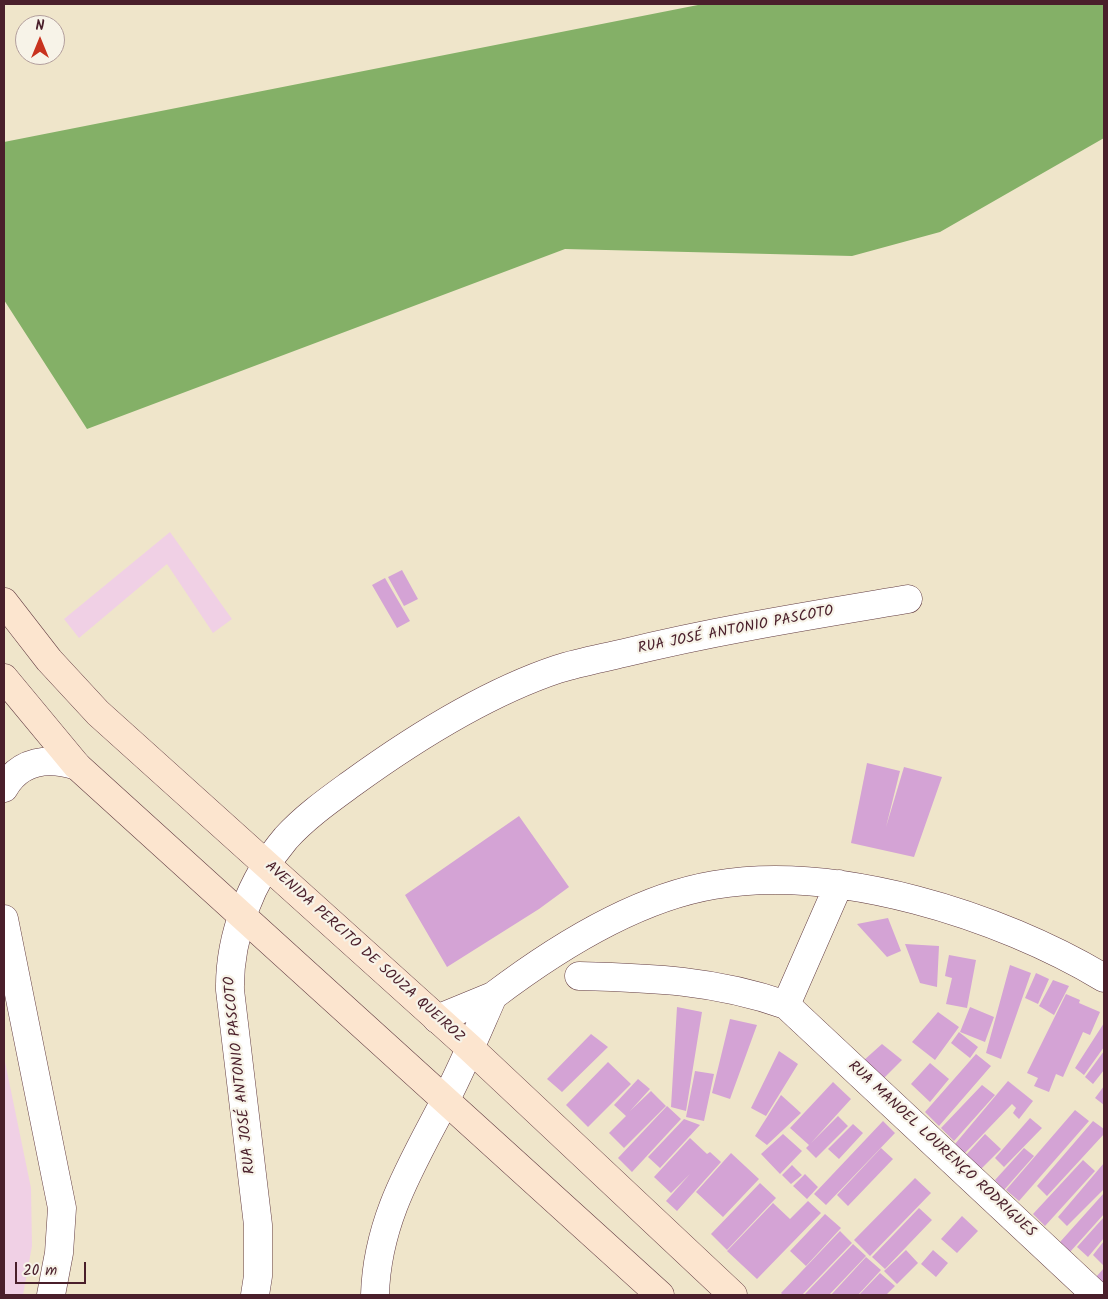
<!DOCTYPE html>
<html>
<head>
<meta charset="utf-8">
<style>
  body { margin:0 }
  #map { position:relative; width:1108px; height:1299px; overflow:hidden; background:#efe5ca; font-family:Kalam,sans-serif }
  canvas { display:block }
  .frame { position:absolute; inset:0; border:5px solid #4a1f2b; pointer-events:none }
  .north { position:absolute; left:15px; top:15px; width:50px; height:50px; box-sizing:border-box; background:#f7f3e8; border:1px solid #b29e9c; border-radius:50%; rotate:0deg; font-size:14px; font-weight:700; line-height:20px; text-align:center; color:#4a1f2b }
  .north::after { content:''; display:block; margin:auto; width:18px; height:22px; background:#c8321e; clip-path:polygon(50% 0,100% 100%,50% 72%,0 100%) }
  .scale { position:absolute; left:15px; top:1262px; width:71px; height:22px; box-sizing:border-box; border:2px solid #4a1f2b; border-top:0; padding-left:6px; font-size:15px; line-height:18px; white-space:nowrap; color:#4a1f2b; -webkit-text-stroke:4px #f7f3e8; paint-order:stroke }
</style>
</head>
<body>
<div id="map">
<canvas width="1108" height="1299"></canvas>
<div class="frame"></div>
<div class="north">N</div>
<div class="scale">20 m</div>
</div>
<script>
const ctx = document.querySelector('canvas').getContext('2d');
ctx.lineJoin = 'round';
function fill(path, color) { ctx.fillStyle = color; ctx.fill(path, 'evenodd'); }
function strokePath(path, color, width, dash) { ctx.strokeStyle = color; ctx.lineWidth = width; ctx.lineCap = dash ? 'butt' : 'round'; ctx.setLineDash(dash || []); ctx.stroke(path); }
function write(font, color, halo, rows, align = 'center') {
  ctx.font = font + ' Kalam,sans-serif'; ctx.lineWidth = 4.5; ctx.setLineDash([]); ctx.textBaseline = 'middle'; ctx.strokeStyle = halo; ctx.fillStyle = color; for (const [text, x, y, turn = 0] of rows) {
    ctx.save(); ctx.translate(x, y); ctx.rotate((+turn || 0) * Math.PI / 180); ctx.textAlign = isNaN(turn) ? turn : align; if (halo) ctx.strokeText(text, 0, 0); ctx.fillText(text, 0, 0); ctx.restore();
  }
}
fill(new Path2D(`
  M170 532 232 619 213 633 167 564 79 638 64 619Z
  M4 1057 31 1188 32 1246 23 1295H4Z`), '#f0d0e5');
fill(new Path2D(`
  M703 4H1104V138L940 232 852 256 565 249 87 429 4 300V142Z`), '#84b067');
fill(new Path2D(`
  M402 570 418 599 404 606 388 577Z
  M385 578 410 621 397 628 372 585Z
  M867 763 900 771 886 827 904 767 942 777 914 857 851 843Z
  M519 816 569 887 539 909 447 967 405 895Z
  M888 918 901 951 887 957 857 924Z
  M905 944 939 946 937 987 920 983Z
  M949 955 976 960 967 1008 946 1004 952 978 945 976Z
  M1010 965 1031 973 1001 1059 986 1053Z
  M1036 973 1049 979 1038 1004 1025 998Z
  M1053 980 1069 986 1054 1015 1039 1006Z
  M1066 994 1080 1000 1079 1003 1100 1012 1090 1035 1083 1032 1063 1077 1056 1074 1049 1092 1034 1086 1038 1078 1027 1073Z
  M677 1007 702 1012 686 1111 671 1107Z
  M970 1007 994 1017 985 1042 960 1032Z
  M938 1012 959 1027 935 1060 912 1042Z
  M730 1019 757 1025 730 1099 712 1093Z
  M1104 1023V1047L1084 1075 1075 1068Z
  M959 1032 978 1047 970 1058 951 1043Z
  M591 1034 608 1047 562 1092 547 1079Z
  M882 1044 902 1060 882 1080 863 1061Z
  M779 1051 798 1064 766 1116 751 1108Z
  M1104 1051V1070L1093 1084 1085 1077Z
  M976 1054 991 1066 939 1126 925 1112Z
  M608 1062 631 1084 588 1127 566 1105Z
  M930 1063 949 1079 930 1102 911 1084Z
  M695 1071 714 1074 704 1121 686 1117Z
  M638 1079 650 1089 630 1111 651 1091 666 1106 624 1148 609 1133 626 1116 614 1105Z
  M1008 1081 1033 1101 1019 1119 1013 1113 1016 1108 1012 1104 964 1154 955 1144Z
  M833 1082 851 1099 811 1143 838 1116 848 1126 816 1158 806 1148 809 1145 790 1128Z
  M982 1085 995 1095 954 1141 941 1128Z
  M1104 1086V1105L1095 1098Z
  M781 1095 801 1113 767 1145 755 1136Z
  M667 1106 681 1119 632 1172 618 1158Z
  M1075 1110 1089 1121 1019 1201 1006 1190Z
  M1030 1118 1042 1128 1004 1167 995 1158Z
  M684 1119 700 1125 660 1168 648 1157Z
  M883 1121 895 1133 826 1205 814 1194Z
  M1093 1121 1104 1129V1134L1047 1196 1037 1186Z
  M853 1124 863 1133 839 1159 828 1149Z
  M783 1134 802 1151 780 1174 761 1154Z
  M985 1134 1001 1149 979 1171 966 1155Z
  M690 1138 707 1154 710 1152 721 1162 677 1211 666 1201 690 1174 671 1193 654 1177Z
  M881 1148 893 1159 848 1206 837 1195Z
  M1024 1148 1034 1156 1004 1190 995 1180Z
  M731 1153 759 1179 723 1217 696 1192Z
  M1083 1160 1095 1171 1045 1226 1033 1214Z
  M1104 1163V1189L1067 1226 1058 1217Z
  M792 1165 802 1175 791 1184 782 1175Z
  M805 1174 818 1187 807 1199 793 1186Z
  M915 1178 931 1193 870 1256 854 1240Z
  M760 1183 776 1198 727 1250 711 1234Z
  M1104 1193V1214L1070 1252 1060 1242Z
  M808 1201 821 1213 757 1279 727 1251 773 1203 790 1219Z
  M919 1208 932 1220 885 1269 872 1257Z
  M825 1214 841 1228 806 1266 790 1251Z
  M962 1216 978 1231 957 1253 941 1239Z
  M1104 1217V1238L1088 1257 1077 1247Z
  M840 1231 852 1243 802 1295H783L781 1293Z
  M1104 1241V1266L1093 1255Z
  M853 1244 866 1256 829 1295H804Z
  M906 1250 918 1263 897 1284 884 1271Z
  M933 1250 948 1263 936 1277 921 1264Z
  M866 1257 881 1270 858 1295H831Z
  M1104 1268V1284L1096 1277Z
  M880 1273 895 1286 886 1295H859Z`), '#d4a3d5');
const minor = new Path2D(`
  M4 788C20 760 49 757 77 766
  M4 919 62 1208 59 1253 51 1295
  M579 976C652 978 715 980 786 1005L1096 1295
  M493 996C555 949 636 898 714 885 837 864 999 915 1104 978
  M786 1005 839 884
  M255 1295 258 1276V1225L230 990C229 937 251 879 286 838 305 817 329 800 351 784 413 739 486 693 558 669 580 662 603 658 624 653 718 630 813 615 908 599
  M375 1295C377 1219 413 1163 447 1097 464 1064 478 1030 493 996L437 1019`);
const secondary = new Path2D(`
  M4 602 49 660 98 713 470 1048 733 1295
  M4 678 77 766 660 1295`);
strokePath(minor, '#633d43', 29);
strokePath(secondary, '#633d43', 29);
strokePath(minor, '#fff', 28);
strokePath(secondary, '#fce5cf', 28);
write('15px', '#4a1f2b', '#f7f3e8', [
  ["RUA JOSÉ ANTONIO PASCOTO",736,631,-11],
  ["AVENIDA PERCITO DE SOUZA QUEIROZ",364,953,42],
  ["RUA JOSÉ ANTONIO PASCOTO",241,1075,-96],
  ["RUA MANOEL LOURENÇO RODRIGUES",941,1150,43]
]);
</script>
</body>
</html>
